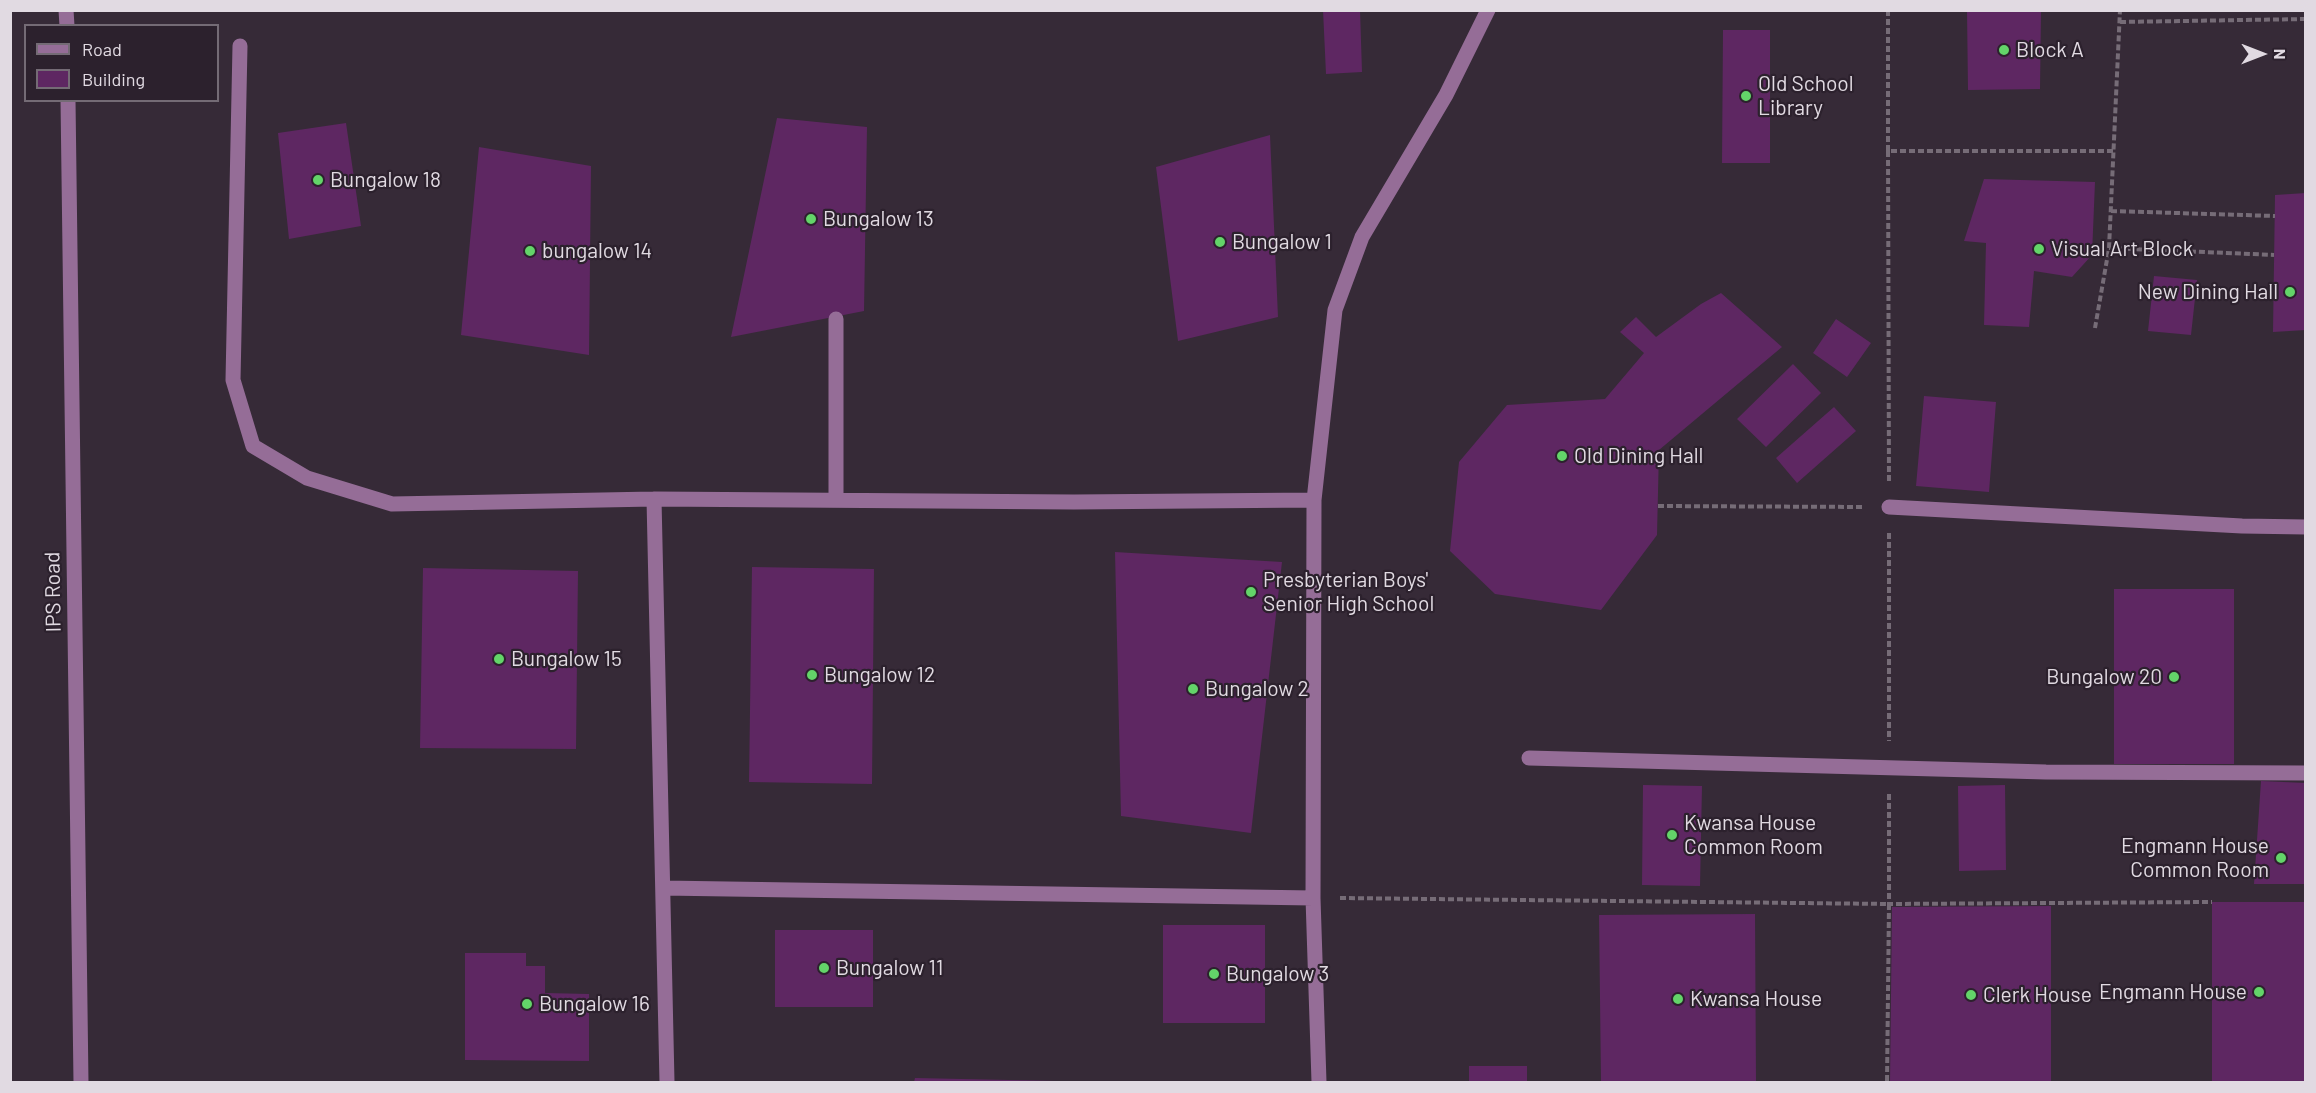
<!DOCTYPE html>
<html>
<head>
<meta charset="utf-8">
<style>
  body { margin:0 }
  #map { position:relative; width:2316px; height:1093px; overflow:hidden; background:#362a37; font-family:Barlow,sans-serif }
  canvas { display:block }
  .frame { position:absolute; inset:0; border:12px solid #e1dae2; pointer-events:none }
  .legend { position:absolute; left:24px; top:24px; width:195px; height:78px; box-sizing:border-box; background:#2c212d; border:2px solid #746b75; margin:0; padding:8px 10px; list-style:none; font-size:18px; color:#e1dae2 }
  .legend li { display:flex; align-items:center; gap:12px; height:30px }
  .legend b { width:30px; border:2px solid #746b75 }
  .north { position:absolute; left:2232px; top:24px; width:60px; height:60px; -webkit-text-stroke:4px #2c212d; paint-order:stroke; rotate:90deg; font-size:16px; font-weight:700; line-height:24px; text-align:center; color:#e1dae2 }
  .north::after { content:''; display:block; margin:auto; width:21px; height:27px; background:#e1dae2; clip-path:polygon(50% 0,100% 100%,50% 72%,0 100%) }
</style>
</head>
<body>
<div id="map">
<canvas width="2316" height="1093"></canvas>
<div class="frame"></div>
<ul class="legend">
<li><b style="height:8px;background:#956d97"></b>Road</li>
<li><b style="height:16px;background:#5e2762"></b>Building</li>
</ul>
<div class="north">N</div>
</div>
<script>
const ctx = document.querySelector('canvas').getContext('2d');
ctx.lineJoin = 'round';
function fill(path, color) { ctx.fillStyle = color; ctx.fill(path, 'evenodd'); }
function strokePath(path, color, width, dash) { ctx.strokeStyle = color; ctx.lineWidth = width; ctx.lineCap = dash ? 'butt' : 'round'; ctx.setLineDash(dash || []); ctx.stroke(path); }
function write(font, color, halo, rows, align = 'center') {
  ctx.font = font + ' Barlow,sans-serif'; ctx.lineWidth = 4.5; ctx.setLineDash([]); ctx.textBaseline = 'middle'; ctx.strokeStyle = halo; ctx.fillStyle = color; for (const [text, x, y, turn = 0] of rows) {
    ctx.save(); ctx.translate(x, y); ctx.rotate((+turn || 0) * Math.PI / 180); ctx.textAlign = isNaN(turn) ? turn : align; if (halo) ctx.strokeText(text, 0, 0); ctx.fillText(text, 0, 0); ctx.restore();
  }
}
fill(new Path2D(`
  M1323 10H1360L1362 72 1326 74Z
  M1967 10H2041L2040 89 1968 90Z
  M1723 30H1770V163H1722Z
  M777 118 867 127 864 311 731 337Z
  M346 123 361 226 289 239 278 133Z
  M1270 135 1278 317 1178 341 1156 167Z
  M479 147 591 166 589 355 461 335Z
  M1984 179 2095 182 2092 255 2072 277 2034 271 2029 327 1984 325 1986 243 1964 241Z
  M2306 193V330L2273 332 2275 195Z
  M2154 276 2197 280 2191 335 2148 331Z
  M1721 293 1782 347 1659 450 1657 535 1601 610 1495 594 1450 551 1459 462 1507 405 1605 399 1644 353 1620 332 1636 317 1656 337 1701 304Z
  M1836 319 1871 343 1847 377 1813 353Z
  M1793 364 1821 393 1766 447 1737 419Z
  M1924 396 1996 402 1989 492 1916 486Z
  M1834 407 1856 431 1797 483 1776 458Z
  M1115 552 1282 562 1251 833 1121 816Z
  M752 567 874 569 872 784 749 782Z
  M423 568 578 571 576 749 420 748Z
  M2114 589H2234V764H2114Z
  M2261 781 2306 783V884H2254Z
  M1643 785 1702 786 1700 886 1642 885Z
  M2005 785 2006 870 1959 871 1958 786Z
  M2212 902H2306V1082H2212Z
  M2051 906V1082H1890L1892 907Z
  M1755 914 1756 1082H1601L1599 915Z
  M1163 925H1265V1023H1163Z
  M775 930H873V1007H775Z
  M465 953H526V966H545V993L589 994V1061L465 1060Z
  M1469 1066H1527V1082H1469Z
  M915 1078 1057 1081V1082H914Z`), '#5e2762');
strokePath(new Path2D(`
  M1888 10V151H2114
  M2120 22 2306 19
  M1888 151 1889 483
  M2111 211 2275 216
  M2109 248 2274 255
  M2095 328 2109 248 2120 10
  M1658 506 1864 507
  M1889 533V741
  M1889 794V904L2212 902
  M1340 898 1889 904 1887 1082`), '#766c77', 4, [6, 3]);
strokePath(new Path2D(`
  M66 10 67 26
  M240 46 233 380 253 446 307 478 392 504 654 499 1074 502 1314 500
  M68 100 81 1082
  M836 319V500
  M654 499 667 1082
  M1889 507 2242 526 2306 527
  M1529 758 2046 772 2306 773
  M663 888 1313 898
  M1319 1082 1313 898 1314 500 1335 310 1362 237 1446 95 1488 10`), '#956d97', 15);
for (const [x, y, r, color] of [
  [2004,50,6,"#63d469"],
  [1746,96,6,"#63d469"],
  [318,180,6,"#63d469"],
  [811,219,6,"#63d469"],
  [1220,242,6,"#63d469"],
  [2039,249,6,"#63d469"],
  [530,251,6,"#63d469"],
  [2290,292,6,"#63d469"],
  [1562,456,6,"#63d469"],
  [1251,592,6,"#63d469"],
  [499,659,6,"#63d469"],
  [812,675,6,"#63d469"],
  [2174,677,6,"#63d469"],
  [1193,689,6,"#63d469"],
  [1672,835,6,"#63d469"],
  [2281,858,6,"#63d469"],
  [824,968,6,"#63d469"],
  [1214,974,6,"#63d469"],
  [2259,992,6,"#63d469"],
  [1971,995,6,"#63d469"],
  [1678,999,6,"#63d469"],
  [527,1004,6,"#63d469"]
]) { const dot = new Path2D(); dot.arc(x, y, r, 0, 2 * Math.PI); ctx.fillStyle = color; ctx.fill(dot); strokePath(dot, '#2c212d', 2); }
write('21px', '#e1dae2', '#2c212d', [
  ["Block A",2016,50],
  ["Old School",1758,84],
  ["Library",1758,108],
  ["Bungalow 18",330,180],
  ["Bungalow 13",823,219],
  ["Bungalow 1",1232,242],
  ["Visual Art Block",2051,249],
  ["bungalow 14",542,251],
  ["New Dining Hall",2278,292,"right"],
  ["Old Dining Hall",1574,456],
  ["Presbyterian Boys'",1263,580],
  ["Senior High School",1263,604],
  ["Bungalow 15",511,659],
  ["Bungalow 12",824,675],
  ["Bungalow 20",2162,677,"right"],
  ["Bungalow 2",1205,689],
  ["Kwansa House",1684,823],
  ["Common Room",1684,847],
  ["Engmann House",2269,846,"right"],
  ["Common Room",2269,870,"right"],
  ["Bungalow 11",836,968],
  ["Bungalow 3",1226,974],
  ["Engmann House",2247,992,"right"],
  ["Clerk House",1983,995],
  ["Kwansa House",1690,999],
  ["Bungalow 16",539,1004]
], 'left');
write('21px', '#e1dae2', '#2c212d', [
  ["IPS Road",53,592,-91]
]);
</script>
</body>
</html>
